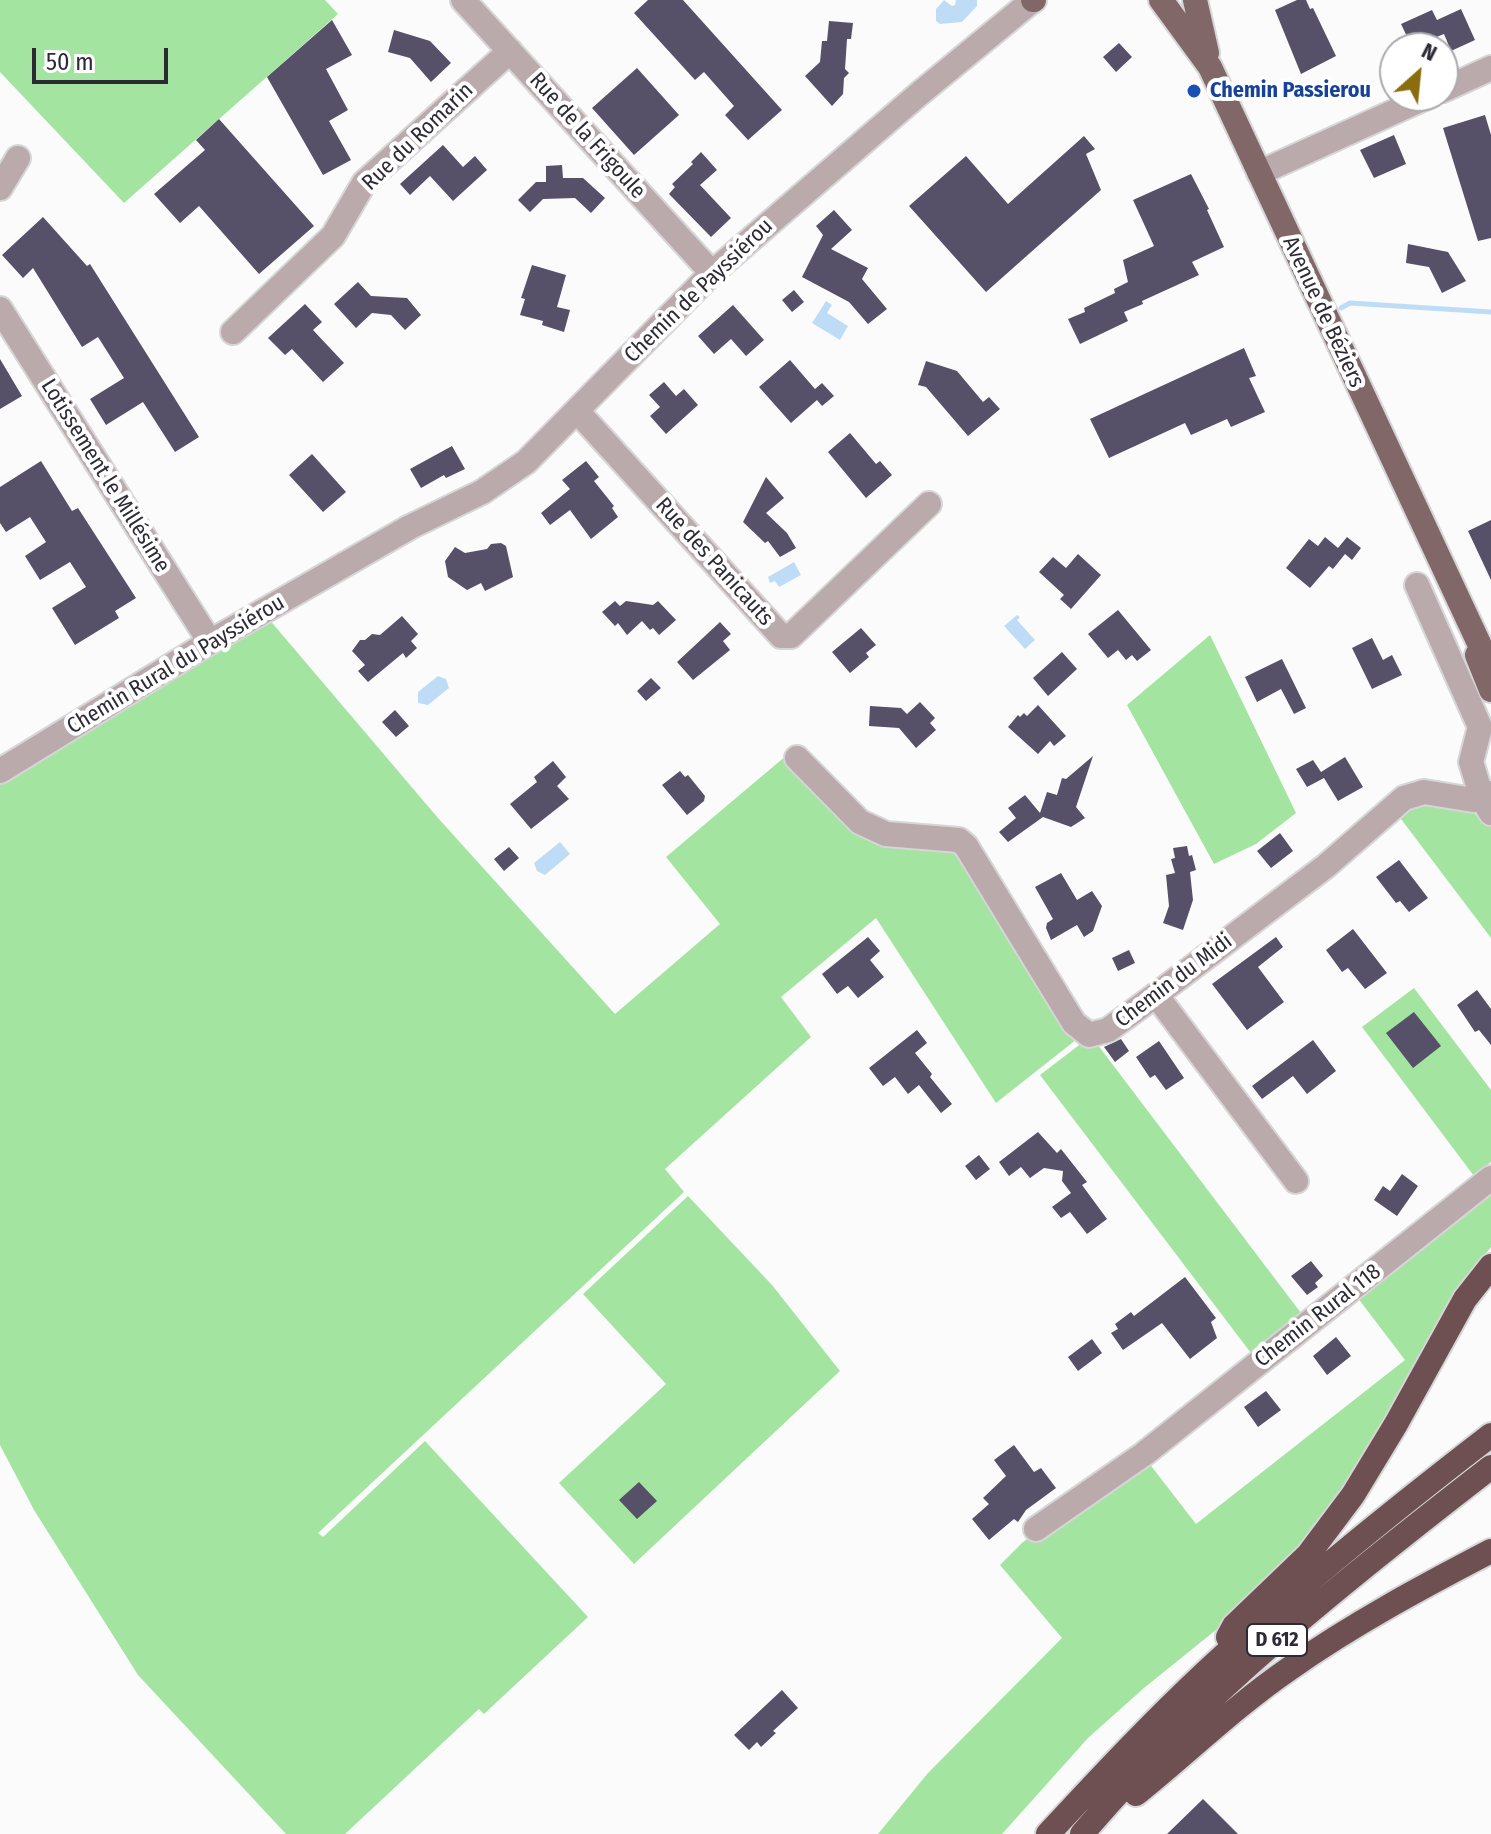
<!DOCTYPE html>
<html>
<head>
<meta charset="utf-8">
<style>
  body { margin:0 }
  #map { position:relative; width:1491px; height:1834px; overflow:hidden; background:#fbfbfb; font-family:"Fira Sans Condensed",sans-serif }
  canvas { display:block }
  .north { position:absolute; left:1379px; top:32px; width:80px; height:80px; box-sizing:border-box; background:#fff; border:2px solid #abaaae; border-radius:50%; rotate:27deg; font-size:22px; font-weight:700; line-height:32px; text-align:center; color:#2d2a35 }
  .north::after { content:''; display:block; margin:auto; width:28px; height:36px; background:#8b6c0e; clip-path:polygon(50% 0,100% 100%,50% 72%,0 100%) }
  .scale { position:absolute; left:32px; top:48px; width:136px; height:36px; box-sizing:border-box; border:4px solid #2d2a35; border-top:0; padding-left:10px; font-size:24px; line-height:28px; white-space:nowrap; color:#2d2a35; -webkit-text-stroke:6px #fff; paint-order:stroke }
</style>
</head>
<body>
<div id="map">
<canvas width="1491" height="1834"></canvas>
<div class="north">N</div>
<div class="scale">50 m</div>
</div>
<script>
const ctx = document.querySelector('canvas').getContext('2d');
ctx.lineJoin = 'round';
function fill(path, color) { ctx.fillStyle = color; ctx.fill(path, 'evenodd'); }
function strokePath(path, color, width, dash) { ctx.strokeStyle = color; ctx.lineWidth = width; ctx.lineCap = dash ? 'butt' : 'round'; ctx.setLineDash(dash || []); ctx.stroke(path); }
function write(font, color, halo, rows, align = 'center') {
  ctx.font = font + ' "Fira Sans Condensed",sans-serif'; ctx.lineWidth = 8; ctx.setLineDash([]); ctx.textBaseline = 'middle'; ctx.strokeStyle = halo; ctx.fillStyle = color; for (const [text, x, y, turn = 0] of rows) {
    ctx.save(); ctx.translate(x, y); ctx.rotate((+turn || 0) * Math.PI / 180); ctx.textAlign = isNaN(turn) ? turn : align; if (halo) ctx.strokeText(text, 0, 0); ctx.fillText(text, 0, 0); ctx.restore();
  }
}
fill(new Path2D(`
  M0 0H325L338 14 124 203 0 72Z
  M268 618 438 818 615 1014 720 924 666 857 787 755 858 833 869 840 947 848 953 852 961 846 1077 1039 996 1103 876 918 781 997 811 1037 665 1169 684 1192 318 1533 323 1537 425 1441 588 1617 484 1714 479 1709 345 1834H286L138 1675 34 1510 0 1445V784Z
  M1210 635 1296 813 1256 844 1214 864 1127 705Z
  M1416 801 1467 808 1491 827V938L1398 815Z
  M1414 988 1491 1090V1162L1474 1176 1362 1027Z
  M1091 1036 1304 1317 1254 1357 1040 1075Z
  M1491 1185V1247L1450 1298 1337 1507 1253 1600 1144 1688 1088 1738 1002 1834H878L928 1773 1062 1638 1000 1565 1023 1542 1145 1458 1196 1524 1405 1360 1354 1293Z
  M688 1196 772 1285 840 1371 634 1564 559 1483 666 1384 583 1294Z`), '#a3e4a0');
fill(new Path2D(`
  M944 0 952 6 955 5 956 0H977V6L962 22 940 24 936 21V9Z
  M826 301 832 305 827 313 848 326 840 340 812 323Z
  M794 562 801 575 779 587 775 581 770 583 768 577Z
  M1017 615 1020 617 1017 620 1035 640 1025 649 1004 626Z
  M438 676 446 679 449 688 428 705 418 703V692Z
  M560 842 570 854 545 875 537 871 534 863Z`), '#bfdcf7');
strokePath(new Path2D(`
  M1341 308 1350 303 1491 312`), '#bfdcf7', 5);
fill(new Path2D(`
  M648 0H683L782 110 748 140 725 115 734 106 704 72 695 80 634 13Z
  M1297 0H1306L1310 9 1313 8 1336 56 1301 74 1275 10Z
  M1461 9 1475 40 1451 51 1444 34 1412 47 1401 24 1432 10 1437 20Z
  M332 20 352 55 326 69 348 110 329 121 351 160 323 175 267 77Z
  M829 21 853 23 851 39H847L845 69 849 73 844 78 843 94 832 106 805 76 820 62 822 41H827Z
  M394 30 430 41 451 63 431 82 410 58 388 52Z
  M1119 43 1132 57 1116 72 1103 57Z
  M637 68 679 115 634 155 592 108Z
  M1485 115 1491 135V238L1478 241 1443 128Z
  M219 119 314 226 259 274 199 206 180 223 154 194 205 150 196 140Z
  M1394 135 1406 164 1374 178 1360 150Z
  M1084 136 1095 149 1086 154 1101 190 986 292 909 206 966 156 1008 204Z
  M443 145 463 167 475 156 487 170 453 201 430 176 410 195 400 184Z
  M701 152 717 170 700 185 731 218 711 237 669 194 675 187 672 184 693 164 691 162Z
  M562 165 563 178H583L605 198 591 213 575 198 543 199 530 212 518 200 536 182H546V166Z
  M1191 174 1209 209 1207 210 1224 247 1192 262 1199 275 1142 301 1143 304 1124 312 1128 321 1080 344 1068 319 1085 312 1084 308 1115 293 1114 289 1128 282 1123 260 1154 246 1133 200Z
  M834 210 852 230 831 249 868 268 862 279 887 309 868 324 849 302 802 277 823 235 816 226Z
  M43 217 87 266 90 264 199 437 175 452 143 402 106 425 90 399 124 378 98 337 82 347 33 268 23 278 2 255Z
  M1408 244 1448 252 1466 281 1442 293 1429 267 1406 263Z
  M532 265 566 275 557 307 570 310 564 332 542 325 543 321 520 315 525 299 521 298Z
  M358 282 371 296 407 298 421 315 405 330 391 315 372 313 356 328 334 304Z
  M794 290 804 302 792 312 782 300Z
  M305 304 322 322 313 330 344 363 323 382 292 349 285 355 268 338Z
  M733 305 764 340 746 356 731 339 714 354 698 336Z
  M1244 348 1256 376 1249 378 1265 412 1231 427 1227 419 1191 435 1185 423 1109 458 1090 419Z
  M0 359 22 396 0 409Z
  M790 360 815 389 822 383 834 396 822 406 817 400 791 423 759 387Z
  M926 361 957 371 983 402 989 397 1000 409 968 436 926 387 918 385Z
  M664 382 676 396 684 389 698 405 666 434 650 416 660 407 649 395Z
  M850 433 876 464 880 461 892 475 866 498 828 452Z
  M452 446 465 469 446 478 444 475 421 488 410 469Z
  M312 454 346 492 323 512 289 475Z
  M41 461 72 511 78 508 136 598 115 611 119 618 75 645 52 608 86 587 70 562 40 580 25 556 46 542 30 517 6 532 0 523V487Z
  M586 461 599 477 594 481 614 506 612 508 618 517 591 539 570 510 550 525 541 513 570 489 562 480Z
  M766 477 784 498 766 513 787 533 796 548 780 557 768 541 765 543 743 522Z
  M1491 520V580L1468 531Z
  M1325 537 1338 548 1347 537 1361 548 1352 560 1345 554 1333 569 1329 566 1310 588 1286 568 1309 539 1318 546Z
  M501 543 506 546 513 577 485 591 481 583 467 590 448 577 445 561 455 547 465 553 487 549 491 544Z
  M1078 554 1101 575 1071 609 1060 599 1064 595 1039 572 1053 557 1066 568Z
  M615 601 620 606 626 601 653 605 658 601 676 620 659 635 653 628 650 630 642 621 627 635 618 623 615 626 602 612Z
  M1118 610 1151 650 1137 661 1132 655 1126 660 1118 650 1108 658 1088 634Z
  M402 616 418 634 411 641 417 648 406 658 403 653 368 682 358 671 365 665 352 651 360 640H365L372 634 380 635Z
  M720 622 731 634 723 641 730 650 693 680 677 662Z
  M861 628 876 645 866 653 869 657 850 673 832 652Z
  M1372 638 1383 660 1392 655 1402 675 1372 689 1352 648Z
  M1062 652 1077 669 1048 696 1033 678Z
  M1282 659 1306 708 1294 714 1281 689 1257 702 1245 677Z
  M651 678 661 688 646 701 637 691Z
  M920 702 935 718 930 723 936 730 916 748 899 728 869 726 870 706 901 708 907 714Z
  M1038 705 1066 736 1054 746 1050 741 1038 754 1008 727 1018 715 1020 717 1024 713 1027 716Z
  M395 710 409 726 396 737 382 722Z
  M1093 756 1076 807 1085 818 1071 827 1043 817 1008 842 999 832 1016 818 1008 808 1025 795 1040 813 1047 792 1057 795 1062 778 1066 779Z
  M1345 757 1363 787 1338 801 1324 778 1307 787 1296 769 1313 760 1321 772Z
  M553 761 566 777 557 786 569 799 531 829 510 804 537 782 534 777Z
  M680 771 685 777 688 775 705 796 704 801 687 815 662 785Z
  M1280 833 1293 851 1271 868 1257 851Z
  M1187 846 1189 856 1192 855 1196 870 1190 872 1193 900 1183 930 1163 923 1169 906 1166 875 1175 873 1171 859 1175 858 1173 848Z
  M509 847 519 858 504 871 494 859Z
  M1399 860 1428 898 1409 912 1400 901 1396 903 1376 877Z
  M1061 873 1077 900 1092 891 1102 906 1093 931 1084 937 1077 925 1051 940 1046 928 1047 923 1053 919 1035 887Z
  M1353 929 1387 973 1365 989 1348 968 1342 972 1326 950Z
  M868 937 880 951 870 960 884 977 858 998 848 986 837 994 822 974Z
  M1276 937 1283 947 1258 967 1284 1002 1247 1030 1212 984Z
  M1129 950 1135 963 1118 971 1112 958Z
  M1477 990 1491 1009V1045L1479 1030 1475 1032 1457 1005Z
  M1414 1012 1441 1046 1413 1068 1386 1033Z
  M917 1030 927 1043 915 1053 932 1074 930 1077 952 1104 941 1113 919 1085 908 1094 895 1077 883 1086 869 1068Z
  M1121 1039 1129 1051 1115 1062 1104 1047Z
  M1313 1040 1336 1071 1307 1094 1293 1076 1262 1099 1252 1086Z
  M1159 1041 1184 1078 1166 1090 1155 1075 1150 1078 1136 1057Z
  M1038 1132 1057 1153 1061 1149 1087 1182 1082 1185 1107 1219 1087 1234 1070 1212 1061 1218 1052 1207 1071 1193 1062 1181 1063 1171 1044 1168 1030 1178 1021 1167 1009 1176 999 1162Z
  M979 1155 990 1169 976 1180 965 1166Z
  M1402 1174 1418 1186 1397 1216 1374 1200 1383 1186 1390 1191Z
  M1311 1261 1323 1276 1315 1283 1318 1287 1307 1295 1291 1276Z
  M1185 1277 1216 1318 1211 1322 1217 1338 1190 1359 1162 1323 1123 1350 1111 1333 1118 1329 1115 1324 1131 1312 1134 1316Z
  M1336 1337 1351 1356 1327 1375 1313 1356Z
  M1092 1339 1102 1353 1078 1371 1068 1357Z
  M1266 1391 1281 1410 1258 1427 1244 1407Z
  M1014 1445 1034 1472 1041 1468 1056 1488 1026 1510 1018 1522 1014 1519 989 1540 972 1519 989 1504 983 1498 1006 1476 994 1460Z
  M639 1482 657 1501 637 1519 619 1500Z
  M782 1690 798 1708 773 1731 776 1733 761 1747 757 1742 749 1750 734 1735Z
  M1203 1799 1238 1834H1167Z`), '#565068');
const minor = new Path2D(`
  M463 0 712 273
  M1443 90 1491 68
  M1259 173 1429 96
  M0 188 18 158
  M0 309 210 642
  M233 332 333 236 364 183 510 51
  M577 411 781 636H791L929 504
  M1417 585 1480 727 1471 762 1482 798 1491 813
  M797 758 860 822 886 834 959 840 966 846 1074 1023 1089 1035 1108 1030 1156 995 1326 866 1404 798 1424 792 1473 800 1491 793
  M0 771 210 642 410 527 482 492 526 462 712 273 919 94 1033 0
  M1156 995 1296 1181
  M1036 1529 1144 1454 1491 1178`);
const major = new Path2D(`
  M1033 0H1034
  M1161 0 1210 67 1491 669
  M1195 0 1207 53
  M1477 655 1491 690`);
const highway = new Path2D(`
  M1228 1637 1234 1626 1308 1555 1353 1495 1396 1424 1465 1299 1491 1266
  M1136 1794C1187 1753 1235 1706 1289 1669 1353 1624 1422 1587 1491 1551
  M1048 1834C1100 1778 1153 1721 1210 1668 1299 1586 1395 1509 1491 1435
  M1082 1834C1201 1694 1346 1579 1491 1467`);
strokePath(minor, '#d6d5d7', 28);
strokePath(major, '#d6d5d7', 28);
strokePath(highway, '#d6d5d7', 28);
strokePath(minor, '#baaaab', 24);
strokePath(major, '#826769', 24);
strokePath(highway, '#6e5052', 24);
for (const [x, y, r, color] of [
  [1194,91,8,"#1a4fb4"]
]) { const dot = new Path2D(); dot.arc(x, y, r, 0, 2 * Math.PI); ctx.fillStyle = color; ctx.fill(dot); strokePath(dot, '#fff', 3); }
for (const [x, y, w] of [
  [1277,1640,60]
]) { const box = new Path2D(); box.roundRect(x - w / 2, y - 16, w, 32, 6); ctx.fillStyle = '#fff'; ctx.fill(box); strokePath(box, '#2d2a35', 2); }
write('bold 20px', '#2d2a35', null, [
  ["D 612",1277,1640]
]);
write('bold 22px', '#164399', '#fff', [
  ["Chemin Passierou",1210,91]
], 'left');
write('22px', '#2d2a35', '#fff', [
  ["Rue de la Frigoule",587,136,48],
  ["Rue du Romarin",418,137,-44],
  ["Chemin de Payssiérou",699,291,-44],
  ["Avenue de Béziers",1323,312,65],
  ["Lotissement le Millésime",105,476,58],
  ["Rue des Panicauts",714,562,48],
  ["Chemin Rural du Payssiérou",176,665,-31],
  ["Chemin du Midi",1174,981,-37],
  ["Chemin Rural 118",1318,1316,-38]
]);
</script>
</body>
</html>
